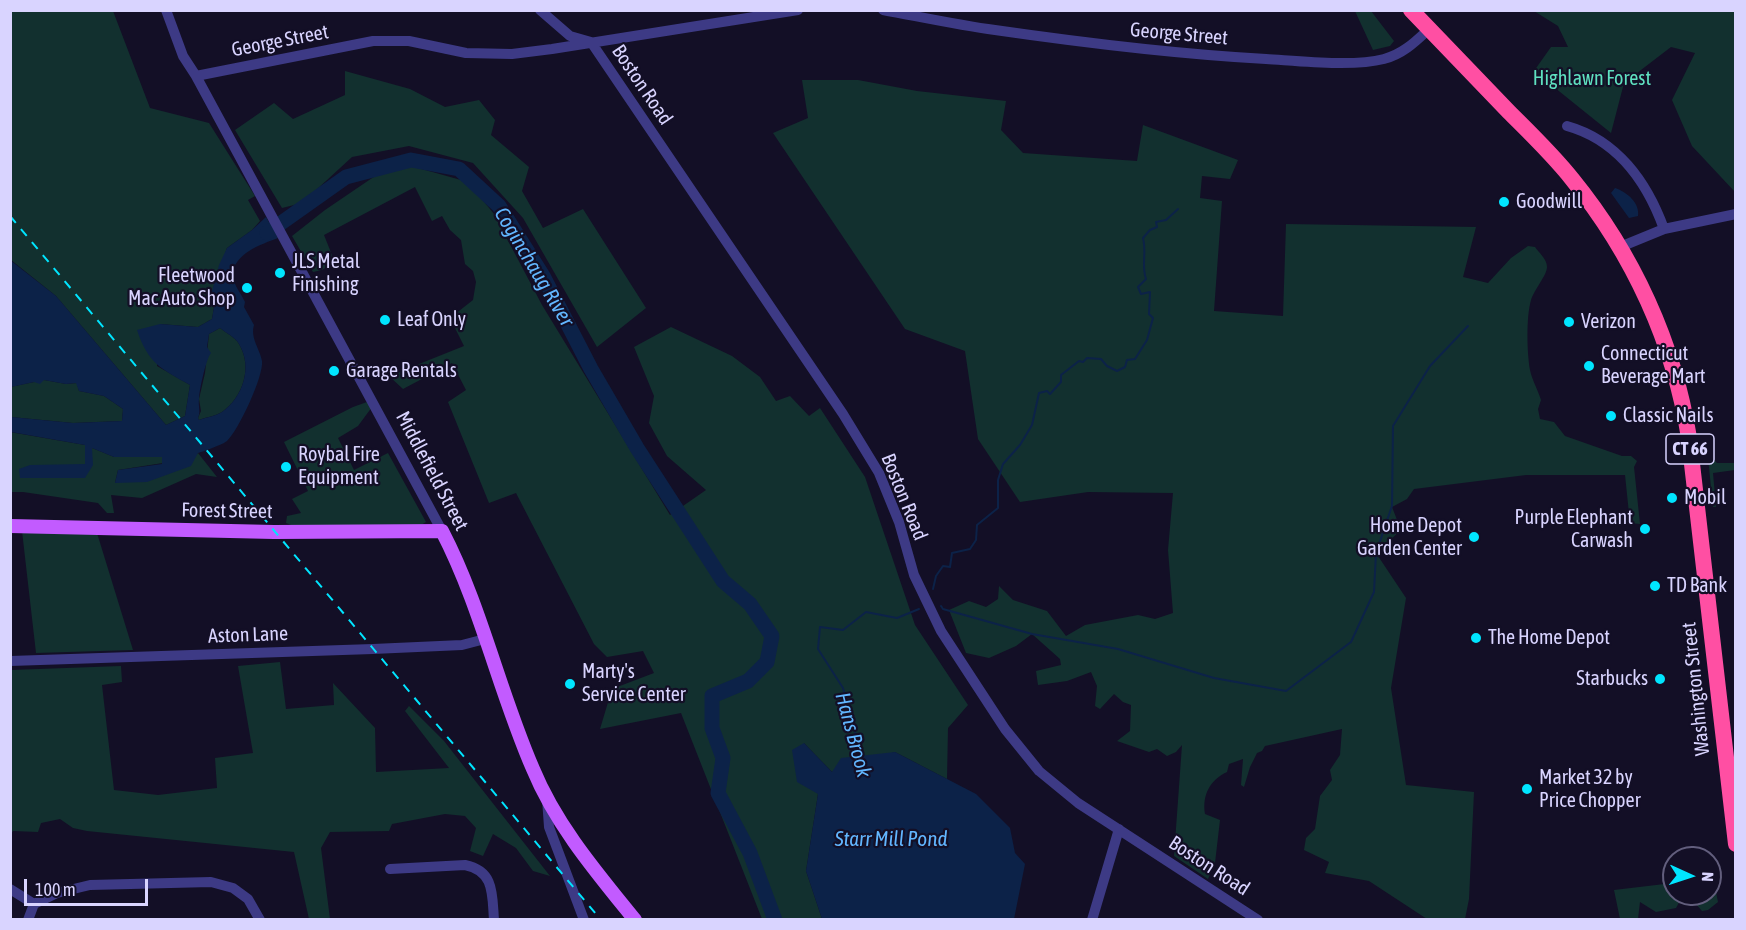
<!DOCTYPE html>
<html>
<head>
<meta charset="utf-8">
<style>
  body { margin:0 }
  #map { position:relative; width:1746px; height:930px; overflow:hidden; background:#130f26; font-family:"Asap Condensed",sans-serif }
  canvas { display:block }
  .frame { position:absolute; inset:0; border:12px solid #d9d4ff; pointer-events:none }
  .north { position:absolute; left:1662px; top:846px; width:60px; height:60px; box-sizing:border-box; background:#130f26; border:2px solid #625e7d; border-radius:50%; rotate:93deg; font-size:16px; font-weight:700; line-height:24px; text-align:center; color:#d9d4ff }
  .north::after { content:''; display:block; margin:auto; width:21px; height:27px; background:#00e5ff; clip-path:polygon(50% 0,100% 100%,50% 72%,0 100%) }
  .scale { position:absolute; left:24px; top:879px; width:124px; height:27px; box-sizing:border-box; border:3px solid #d9d4ff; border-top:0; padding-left:8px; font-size:18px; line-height:21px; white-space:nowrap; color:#d9d4ff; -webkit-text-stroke:4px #130f26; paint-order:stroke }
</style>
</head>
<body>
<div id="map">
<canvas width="1746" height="930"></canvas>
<div class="frame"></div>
<div class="north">N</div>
<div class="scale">100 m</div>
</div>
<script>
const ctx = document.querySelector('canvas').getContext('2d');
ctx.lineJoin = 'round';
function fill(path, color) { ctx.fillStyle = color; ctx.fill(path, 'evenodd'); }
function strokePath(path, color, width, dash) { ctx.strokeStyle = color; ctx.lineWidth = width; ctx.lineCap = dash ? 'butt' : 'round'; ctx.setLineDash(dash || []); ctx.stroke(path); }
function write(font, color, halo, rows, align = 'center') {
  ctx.font = font + ' "Asap Condensed",sans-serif'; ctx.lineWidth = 4.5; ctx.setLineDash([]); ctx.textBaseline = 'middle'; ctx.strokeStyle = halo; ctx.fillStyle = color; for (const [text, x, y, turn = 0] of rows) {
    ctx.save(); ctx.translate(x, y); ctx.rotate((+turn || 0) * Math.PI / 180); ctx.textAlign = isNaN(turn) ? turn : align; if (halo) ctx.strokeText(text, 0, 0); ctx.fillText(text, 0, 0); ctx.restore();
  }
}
fill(new Path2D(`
  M10 11H113L150 108 209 123 255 196 248 200 260 221 252 230 227 248 211 295 214 307 212 319 198 327 160 324 157 366 190 385 185 416 166 425 56 296 11 260Z
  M1355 11H1371L1394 41 1390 46 1373 50Z
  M1534 11H1735V192L1692 146 1672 100 1695 53 1671 47 1624 83 1611 133 1534 71 1551 47H1568L1558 26Z
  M345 71 410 89 445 107 479 100 495 120 491 135 529 167 522 191 543 228 583 209 646 308 597 347 523 218 473 163 409 146 352 157 302 203 282 208 235 130 274 103 293 119 345 95Z
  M802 80H858L917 91 1006 101 1001 130 1023 153 1137 161 1143 125 1238 160 1230 179 1202 176 1200 198 1222 201 1214 311 1283 316 1286 224 1476 227 1463 277 1488 283 1511 258 1528 246 1535 247C1539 253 1547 259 1547 267 1547 275 1534 290 1531 300 1526 317 1527 352 1530 370 1532 380 1538 390 1541 400L1538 409 1540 419 1554 422 1565 436 1622 456H1631L1637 461 1634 467 1640 524 1630 523 1625 475H1526L1414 489 1407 499 1392 507 1401 530 1376 553 1406 598 1391 688 1406 785 1474 792 1469 899 1465 919H1427L1369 881 1325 873 1329 862 1304 850 1306 838 1315 829 1320 796 1332 780 1330 770 1340 755 1342 729 1265 746 1262 751 1257 753 1250 767 1244 787 1241 785 1243 759 1229 764 1227 772C1210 780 1202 795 1205 814L1220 820 1215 863 1208 879 1174 856 1182 745 1176 752 1167 756 1157 749 1149 752 1117 741 1130 731 1131 705 1123 702 1114 694 1100 709 1095 706 1097 686 1091 672 1067 681 1038 685 1036 671 1061 665 1060 659 1032 634 1016 646 989 658 966 653 949 610 969 601 986 607 998 599 999 586 1013 600 1047 611 1066 636 1085 625 1138 615 1155 619 1173 613 1168 550 1173 493 1088 492 1020 502 978 439 965 351 905 329 773 133 808 118Z
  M411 166 468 182 494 214 542 305 670 515 706 490 667 456 649 423 654 396 634 347 671 327 732 356 760 377 776 401 790 396 809 416 820 408 865 477 915 625 968 705 948 728 947 779 895 752 832 772 804 743 818 794 806 871 822 919H762L681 713 600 729 612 689 654 673 643 651 607 657 594 644 516 493 489 503 448 402 466 390 452 363 403 389 389 376 464 346 450 318 473 300 476 282 473 271 465 264 461 240 450 230 442 216 432 221 415 187 324 235 332 255 331 264 322 270 313 272 292 236 325 210 378 174Z
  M220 328C226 333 235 337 239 344 253 367 243 397 222 412 216 416 206 417 199 420L198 418 201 411 199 399 205 373 209 334Z
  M44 380 66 384 77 383 79 391 104 396 123 409 122 421 73 423 11 417 10 387Z
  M367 402 372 407 358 426 338 438 354 470 388 453 426 522 421 525H291L286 523 287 516 301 513 292 499 308 491 284 442 353 407Z
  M10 432 85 445 114 457H162L163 463 118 470 115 483 198 453 217 477 196 474 142 498 111 495 114 513H107L98 503 23 492H11Z
  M1708 458H1712L1717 463H1735V470L1713 473 1716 507H1713Z
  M22 531 97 533 133 650 36 653Z
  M280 662 286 709 334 705 333 683 375 728 376 772 449 768 405 711 409 706 444 741 550 876 533 871 516 848 493 834 483 856 470 851 476 828 465 816 445 814 392 824 389 831 330 832 321 848 330 919H309L294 852 87 831 73 828 60 819 41 823 38 832 13 831 11 834V670L121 666 122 682 102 685 114 790 158 795 217 788 215 758 253 753 238 666Z
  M1673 883 1674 894H1710V888L1715 887 1718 902 1708 910 1702 911 1695 903 1681 899 1676 908 1656 912 1640 902 1638 919H1620L1614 890Z`), '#12302f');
fill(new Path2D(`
  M1615 188C1627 192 1640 203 1638 216L1629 218 1611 193Z
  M266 217 278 238C262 244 232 254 233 276 233 284 242 295 245 302L244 307 254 325C250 338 260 349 262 361 264 376 238 431 227 441 224 444 202 452 198 453L191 466 147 482 115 483 118 470 162 464V457H114L92 448 93 465 85 478H20L19 469 30 465 85 464V445L11 432V417L73 423 122 421 123 409 104 396 79 391 76 383 66 384 44 380 40 384 34 382 11 387 10 260 56 296 166 425 185 416 190 385C161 369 148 363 137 330L160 324 198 327 212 319 214 307 211 295 219 265 227 248 252 230ZM220 328C226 333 235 337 239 344 253 367 243 397 222 412 216 416 207 417 199 420L198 418C201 411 198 407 199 399 199 391 206 359 211 353L207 347 209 334Z
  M804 743 832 772 841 758 895 752 976 794 1010 828 1015 853 1025 864 1014 919H822L806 871 818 794 797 782 792 750Z`), '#0c2248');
strokePath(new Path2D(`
  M933 589 936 576 943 566 950 567 952 553 970 549 976 540 977 525 998 508V480L1003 464 1020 445 1032 425 1039 393 1047 391 1050 394 1061 382V375L1079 361 1083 362 1087 358 1101 359 1107 366 1117 371 1125 367 1127 360 1135 359 1147 340 1153 318 1149 314 1150 292 1141 294 1138 287 1146 279C1141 265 1147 253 1143 238L1150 230 1157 227 1156 222 1166 220 1178 209
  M941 606 943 609 1032 634 1118 649 1214 678 1286 691 1351 642 1374 592 1376 553 1392 506 1393 426 1430 366 1468 326
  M862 758 843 688 818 649 820 627 843 630 866 612 897 618 919 609`), '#0c2248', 2);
strokePath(new Path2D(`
  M267 233 346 177 411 160 459 169 499 206 543 276 591 369 637 448 723 581 750 604 772 636 767 662 748 681 712 696V728L723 758 718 793 750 853 775 920`), '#0c2248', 15);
strokePath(new Path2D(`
  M166 10 183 56 196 76 442 531
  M540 10 570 36 591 42 843 414 879 473 899 522 914 575 941 631 1005 729 1039 771 1078 803 1258 920
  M883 10C921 17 958 25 995 30 1085 43 1175 54 1266 59 1299 61 1353 67 1384 59 1403 54 1415 42 1429 29
  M196 76 373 41H409L466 53 512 54 552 49 798 10
  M1567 126C1617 140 1647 182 1664 229
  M1620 247 1664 229 1736 214
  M10 661 373 649 462 645 485 639
  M547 799 549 827 584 920
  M390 869 465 865C495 871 492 895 494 920
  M10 889 34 904
  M28 920 34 904 57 893 90 885 211 882 233 888 248 899 260 920
  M1092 920 1119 829`), '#3d3a85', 10);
strokePath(new Path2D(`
  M10 526 274 532 442 531C481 606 499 691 533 769 556 825 597 873 635 920`), '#c25bff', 14);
strokePath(new Path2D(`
  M1411 10C1444 44 1476 78 1509 112 1531 134 1553 155 1572 179 1633 254 1674 343 1689 438L1736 844`), '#ff4fa3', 16);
strokePath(new Path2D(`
  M10 216 601 920`), '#00e5ff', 2, [9, 8]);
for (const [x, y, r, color] of [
  [1504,202,6,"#00e5ff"],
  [280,273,6,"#00e5ff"],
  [247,288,6,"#00e5ff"],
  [385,320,6,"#00e5ff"],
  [1569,322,6,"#00e5ff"],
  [1589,366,6,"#00e5ff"],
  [334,371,6,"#00e5ff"],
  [1611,416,6,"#00e5ff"],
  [286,467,6,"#00e5ff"],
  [1672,498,6,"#00e5ff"],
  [1645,529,6,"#00e5ff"],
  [1474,537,6,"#00e5ff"],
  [1655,586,6,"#00e5ff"],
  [1476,638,6,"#00e5ff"],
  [1660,679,6,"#00e5ff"],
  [570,684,6,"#00e5ff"],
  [1527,789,6,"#00e5ff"]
]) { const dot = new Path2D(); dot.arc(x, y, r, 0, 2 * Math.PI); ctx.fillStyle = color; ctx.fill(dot); strokePath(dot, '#130f26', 2); }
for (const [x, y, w] of [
  [1690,449,48]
]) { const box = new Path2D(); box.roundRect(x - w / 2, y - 15, w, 30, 4.5); ctx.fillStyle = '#130f26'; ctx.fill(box); strokePath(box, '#d9d4ff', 1.5); }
write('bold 18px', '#d9d4ff', null, [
  ["CT 66",1690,449]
]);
write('20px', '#d9d4ff', '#130f26', [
  ["George Street",1179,34,5],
  ["George Street",280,41,-11],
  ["Boston Road",642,85,56],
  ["Middlefield Street",432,471,62],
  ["Boston Road",904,497,68],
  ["Forest Street",227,511,1],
  ["Aston Lane",248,635,-2],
  ["Washington Street",1696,689,-96],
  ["Boston Road",1209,866,33]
]);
write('20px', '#5fe0c0', '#130f26', [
  ["Highlawn Forest",1592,79]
]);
write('20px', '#d9d4ff', '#130f26', [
  ["Goodwill",1516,202],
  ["JLS Metal",292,262],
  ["Finishing",292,285],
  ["Fleetwood",235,276,"right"],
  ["Mac Auto Shop",235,299,"right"],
  ["Leaf Only",397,320],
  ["Verizon",1581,322],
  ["Connecticut",1601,354],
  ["Beverage Mart",1601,377],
  ["Garage Rentals",346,371],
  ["Classic Nails",1623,416],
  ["Roybal Fire",298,455],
  ["Equipment",298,478],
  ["Mobil",1684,498],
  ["Purple Elephant",1633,518,"right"],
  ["Carwash",1633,541,"right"],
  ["Home Depot",1462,526,"right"],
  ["Garden Center",1462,549,"right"],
  ["TD Bank",1667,586],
  ["The Home Depot",1488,638],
  ["Marty's",582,672],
  ["Service Center",582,695],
  ["Starbucks",1648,679,"right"],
  ["Market 32 by",1539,778],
  ["Price Chopper",1539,801]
], 'left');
write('italic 21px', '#62b6ff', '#130f26', [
  ["Coginchaug River",534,267,59],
  ["Hans Brook",853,735,75],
  ["Starr Mill Pond",891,839]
]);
</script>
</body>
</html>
